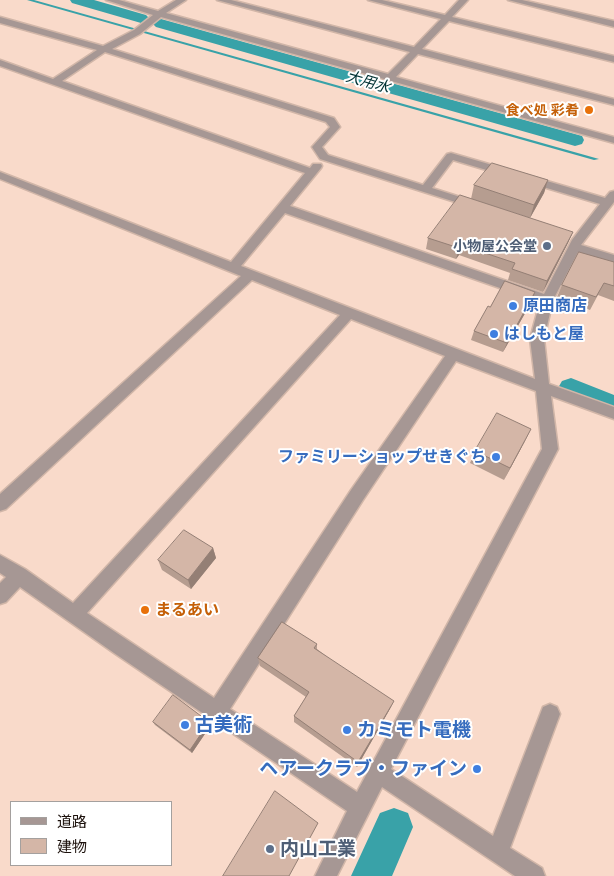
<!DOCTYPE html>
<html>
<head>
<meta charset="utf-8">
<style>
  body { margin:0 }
  #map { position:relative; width:614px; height:876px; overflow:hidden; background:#f9daca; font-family:Lato,"Noto Sans JP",sans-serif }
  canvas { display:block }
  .legend { position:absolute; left:10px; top:801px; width:162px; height:65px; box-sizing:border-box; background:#fff; border:1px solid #a4a09e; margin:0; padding:6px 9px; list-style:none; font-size:15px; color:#1c110c }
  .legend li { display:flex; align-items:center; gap:10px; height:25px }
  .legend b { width:25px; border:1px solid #a4a09e }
</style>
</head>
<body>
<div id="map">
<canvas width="614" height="876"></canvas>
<ul class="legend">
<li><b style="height:6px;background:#a69794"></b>道路</li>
<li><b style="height:14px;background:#d4b6a7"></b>建物</li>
</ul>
</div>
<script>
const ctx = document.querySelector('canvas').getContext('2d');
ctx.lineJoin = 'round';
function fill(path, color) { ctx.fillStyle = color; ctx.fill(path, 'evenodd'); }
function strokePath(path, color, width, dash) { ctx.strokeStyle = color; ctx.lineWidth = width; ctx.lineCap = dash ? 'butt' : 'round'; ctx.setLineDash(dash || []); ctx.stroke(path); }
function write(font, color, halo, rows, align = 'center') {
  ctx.font = font + ' Lato,"Noto Sans JP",sans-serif'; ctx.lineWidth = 4; ctx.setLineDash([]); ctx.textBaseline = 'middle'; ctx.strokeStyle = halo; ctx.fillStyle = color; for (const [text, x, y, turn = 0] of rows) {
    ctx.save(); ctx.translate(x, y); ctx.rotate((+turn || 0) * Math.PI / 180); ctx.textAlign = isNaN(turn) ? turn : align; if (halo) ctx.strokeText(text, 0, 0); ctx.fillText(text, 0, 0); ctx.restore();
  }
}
fill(new Path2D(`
  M27 0H34L599 159 594 160Z`), '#39a2a8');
fill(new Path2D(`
  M70 0H94L146 15 149 18 146 21 141 23 72 3Z
  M161 19 582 136 584 140 582 144 575 146 568 144 156 27 153 24 156 21Z
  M571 378 614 395V417L562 395 558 388 562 381Z
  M394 808 408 813 413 827 392 876H351L380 813Z`), '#39a2a8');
const minor = new Path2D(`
  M106 0H119L158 11 176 0H186L166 13 388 74 410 52 217 0H231L414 47 441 19 368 0H382L445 15 459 0H468L452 17 614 56V62L449 21 422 49 614 99V105L418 54 396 77 614 137V143L161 17 140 34 112 49 334 118 340 127 322 147 328 155 423 185 447 154 451 153 605 198 610 192 614 191V202L581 245 614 255V263L578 252 553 300 544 339 549 384 614 407V419L551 396 558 449 391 769 493 836 543 707 550 704 557 707 560 714 510 848 542 868 545 876H515L382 787 337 876H315L347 811 114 653 20 587 6 602 0 604V583L6 577 0 573V555L25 569 73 603 340 315 252 280 6 509 0 511V494L241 276 0 179V172L231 262 305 173 0 66V60L53 79 97 50 0 23V17L103 46 134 30 153 15ZM105 52 326 122 330 127 312 147 320 159 471 207 475 209 481 205 479 203 432 188 453 160 600 204 572 240 544 294 290 206 321 168 322 166 321 164H313L310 168 62 81ZM285 213 540 302 530 339 535 379 241 266ZM351 319 445 356 351 490 214 698 87 613ZM456 361 536 391 542 449 357 792 230 709 363 500Z
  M508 0H522L614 21V27Z`);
strokePath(minor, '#d1b6a8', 3);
fill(minor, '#a69794');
fill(new Path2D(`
  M548 180 544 193 530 218 471 199 474 185Z
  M573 232 568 243 543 292 508 280 510 273 459 255 456 259 426 249 428 238Z
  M614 262V301L598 295 590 310 557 297 562 285Z
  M532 301 503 352 471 340 474 331 490 307Z
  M525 441 504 480 470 463 475 451Z
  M213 548 216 558 191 589 162 570 158 560Z
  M317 644V649L391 707 357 767 294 722V716L306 697 260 666 258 658Z
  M153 722H209L211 725 192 753 155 725Z`), '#b69d90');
fill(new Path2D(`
  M548 180 544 193 530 218 534 205Z
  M573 232 568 243 543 292 547 281Z
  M461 245 459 255 456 259 459 248Z
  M535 292 532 301 503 352 507 343Z
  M531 429 525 441 504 480 510 468Z
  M213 548 216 558 191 589 188 580Z
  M394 701 391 707 357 767 358 762Z
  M209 722 211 725 192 753 190 750Z`), '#947f75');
const building = new Path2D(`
  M492 163 548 180 534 205 474 185Z
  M460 195 573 232 547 281 512 269 515 263 461 245 459 248 428 238Z
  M579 252 614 262V286L604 283 596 297 562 285Z
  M505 281 535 292 507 343 474 331 488 306 490 307Z
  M497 413 531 429 510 468 475 451Z
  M184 530 213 548 188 580 158 560Z
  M282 622 317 644 314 648 394 701 358 762 294 716 309 692 258 658Z
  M173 695 209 722 190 750 153 722Z
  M275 791 318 823 289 876H223Z`);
fill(building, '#d4b6a7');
strokePath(building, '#947f75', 1);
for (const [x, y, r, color] of [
  [589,110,5,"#e8710a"],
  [547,246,5,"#5c6f8a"],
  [513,306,5,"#3f7fe0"],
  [494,334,5,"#3f7fe0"],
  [496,457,5,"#3f7fe0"],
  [145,610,5,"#e8710a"],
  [185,725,5,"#3f7fe0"],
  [347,730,5,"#3f7fe0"],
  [477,769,5,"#3f7fe0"],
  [270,849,5,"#5c6f8a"]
]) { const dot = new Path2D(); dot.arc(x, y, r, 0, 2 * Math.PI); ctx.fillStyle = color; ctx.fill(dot); strokePath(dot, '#fff', 2); }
write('bold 14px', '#c56008', '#fff', [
  ["食べ処 彩肴",579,110]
], 'right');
write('bold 14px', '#4e5e75', '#fff', [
  ["小物屋公会堂",537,246]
], 'right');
write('italic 15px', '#003234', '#fff', [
  ["大用水",368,82,16]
]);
write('bold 16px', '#366cbe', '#fff', [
  ["原田商店",523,306],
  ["はしもと屋",504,334],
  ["ファミリーショップせきぐち",486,457,"right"]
], 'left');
write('bold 16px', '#c56008', '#fff', [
  ["まるあい",155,610]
], 'left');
write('bold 19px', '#366cbe', '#fff', [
  ["古美術",195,725],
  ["カミモト電機",357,730],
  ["ヘアークラブ・ファイン",467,769,"right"]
], 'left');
write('bold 19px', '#4e5e75', '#fff', [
  ["内山工業",280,849]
], 'left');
</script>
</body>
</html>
